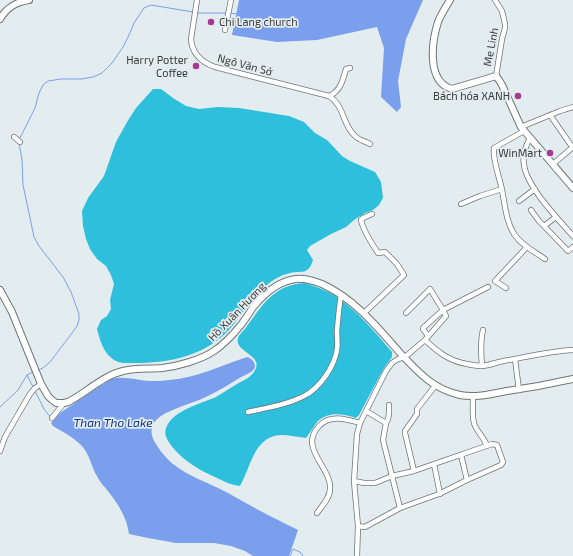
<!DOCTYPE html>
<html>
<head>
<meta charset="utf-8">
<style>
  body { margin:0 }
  canvas { display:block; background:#e3ecef }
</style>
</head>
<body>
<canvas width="573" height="556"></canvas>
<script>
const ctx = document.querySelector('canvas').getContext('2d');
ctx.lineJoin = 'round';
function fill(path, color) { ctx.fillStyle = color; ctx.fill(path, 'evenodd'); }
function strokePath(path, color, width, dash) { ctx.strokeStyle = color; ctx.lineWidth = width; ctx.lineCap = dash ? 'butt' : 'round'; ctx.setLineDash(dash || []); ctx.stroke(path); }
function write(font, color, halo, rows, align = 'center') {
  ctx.font = font + ' "Exo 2",sans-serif'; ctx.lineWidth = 3.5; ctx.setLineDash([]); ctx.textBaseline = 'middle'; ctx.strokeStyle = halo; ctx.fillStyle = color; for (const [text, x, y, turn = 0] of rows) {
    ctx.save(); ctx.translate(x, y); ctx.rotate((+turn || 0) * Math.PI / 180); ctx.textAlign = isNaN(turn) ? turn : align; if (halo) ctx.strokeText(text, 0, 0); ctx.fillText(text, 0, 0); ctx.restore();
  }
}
fill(new Path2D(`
  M153 89H161L173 98 186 106 199 109 218 107 239 108 289 116 304 122 315 133 327 140 342 156 350 161 375 172 381 182 383 198 379 205 373 210 365 213 354 220 346 227 331 234 310 246 307 250 313 260C308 276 302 270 290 273 281 275 272 280 266 286 262 290 257 294 253 299 243 310 236 324 225 334 200 357 167 363 135 363 128 363 120 364 114 360 103 353 100 340 97 329L101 320 107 316 111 309 110 300 114 284 111 275 106 266 97 259 90 249 86 239 83 226 82 211 88 198 104 176 116 142 127 122 136 108Z
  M305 283C315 286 325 290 334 295 357 310 375 332 392 352V357L384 368 359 415 356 418C343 414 328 411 317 422 313 427 310 433 306 438 298 437 289 435 281 435 254 436 251 467 240 486 232 485 225 482 217 478 201 471 187 463 175 450 170 444 163 436 166 428 173 410 200 404 216 397 223 393 230 388 237 384 242 381 250 378 254 372 266 355 234 353 238 338 239 334 245 330 247 326 264 303 274 285 305 283Z`), '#2ebfdd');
fill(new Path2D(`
  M239 0H423L406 39 398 81 401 107 397 112 381 97 384 48 377 27 317 40 277 42 232 35Z
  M248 357C252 359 257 364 254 369 251 373 245 375 241 377 231 383 222 389 212 394 197 402 179 406 164 414 159 417 154 421 152 427 150 435 154 441 158 447 174 473 202 479 228 493 241 500 254 508 268 515 278 520 288 525 298 530L289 556H253L245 551 231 546 214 543H176L148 538 129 534C127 519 120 507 111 495 107 489 101 484 98 478 91 467 90 454 81 445 73 437 63 432 53 426L51 423 60 413 109 380C122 375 135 380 149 381 156 381 163 381 170 380 196 378 220 366 244 358Z`), '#7a9fed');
strokePath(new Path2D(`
  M196 13H227
  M230 13 237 14
  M20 138 35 108 39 93 43 85 48 81 61 79H81L93 77 102 73 112 63 123 47 129 35 134 23 144 8 151 5 193 12
  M19 143 22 160 23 185 34 237 39 246 63 277 71 292 79 314V320L77 326 72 333 50 362 43 368 38 370
  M27 375 33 387
  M35 391 44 409 51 418
  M0 407 18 390 27 375 33 372
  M290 556 293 549 300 552 303 556`), '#7a9fed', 1);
const street = new Path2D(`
  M197 0 191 39C192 54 201 62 215 67L329 96C345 106 342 125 355 136 359 140 365 141 370 144
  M495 0 502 11 505 24V28L502 39 496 76
  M225 30 231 0
  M329 96C340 92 343 80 346 69L350 68
  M550 115 573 148
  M521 127 560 111 573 107
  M524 131 494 148C492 158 500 179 502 190 505 205 506 221 514 234 521 245 535 252 545 259
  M14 137 20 142
  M530 138C525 147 522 155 524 165 527 187 558 219 573 236
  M553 164 573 147
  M519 201 535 189
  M461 204 480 196 502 189
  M531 210 539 221 544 226
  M556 217 544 226 568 251 573 247
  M506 288 495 281 527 247
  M364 313 404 275 397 264 385 252 378 253C372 244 363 230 361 220L363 218 372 214
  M406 313 430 289 443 310 423 328V329L428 336
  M425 340C438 352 449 361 467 364 472 365 477 366 482 366 491 365 500 361 509 360 530 356 552 351 573 350
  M515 359 519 390
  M482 366C481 354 480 342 483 330
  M473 397C473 404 472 416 474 423 476 431 484 437 487 446
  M389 405C389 411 390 418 386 423L383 440 400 508
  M366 411 386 423
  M248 412C266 408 287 405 304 396 320 388 334 367 337 350 338 344 337 337 337 331 338 319 339 307 341 295
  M52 418 64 403
  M0 451 5 437 30 394 35 388 41 384
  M461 455 467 480
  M434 464 440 494
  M414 471 405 433V431L417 414V409L435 386
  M354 481 364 483H375L392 476 414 471 434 464 492 444 497 445 503 462 501 465 467 480 439 494 400 508 365 527 358 526
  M317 513C322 506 330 498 330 489 332 468 298 448 319 426 330 414 346 419 360 423
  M357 556 358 526 354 481 357 434 360 423 386 371 392 363 398 359 405 357 425 340 446 316 443 310 488 287`);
const secondary = new Path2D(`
  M450 0C446 7 441 14 438 22 432 41 426 82 452 89L496 76 499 80 502 85 521 127 573 188
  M0 19C7 7 16 2 29 0
  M0 290 12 312 41 384 48 396 51 399 56 403H64L68 402C86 393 102 376 123 371 136 368 149 369 162 368 179 366 200 360 214 351 224 344 232 336 240 326 245 320 249 313 254 306 264 294 279 281 296 279 305 278 314 281 322 284 355 299 378 328 401 354 419 373 433 389 460 395 475 398 492 394 507 391 529 388 551 384 573 379`);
strokePath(street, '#6d7678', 6);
strokePath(secondary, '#6d7678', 8);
strokePath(street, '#fff', 4.5);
strokePath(secondary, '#fff', 6);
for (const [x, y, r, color] of [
  [211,22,4,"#a93792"],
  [196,66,4,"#a93792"],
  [518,96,4,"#a93792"],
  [550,153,4,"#a93792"]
]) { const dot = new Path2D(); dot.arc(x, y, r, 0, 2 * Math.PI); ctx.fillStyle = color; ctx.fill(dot); strokePath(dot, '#e3ecef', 1.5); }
write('11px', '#3a3d3e', '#e3ecef', [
  ["Chi Lang church",219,22,"left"],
  ["Harry Potter",188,60],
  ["Coffee",188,73],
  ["Bách hóa XANH",510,96],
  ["WinMart",542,153]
], 'right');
write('11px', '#3a3d3e', '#e3ecef', [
  ["Me Linh",491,47,-79],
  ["Ngô Văn Sở",245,65,15],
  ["Hồ Xuân Hương",237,312,-46]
]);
write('italic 12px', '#11328b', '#e3ecef', [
  ["Than Tho Lake",113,423]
]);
</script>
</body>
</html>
